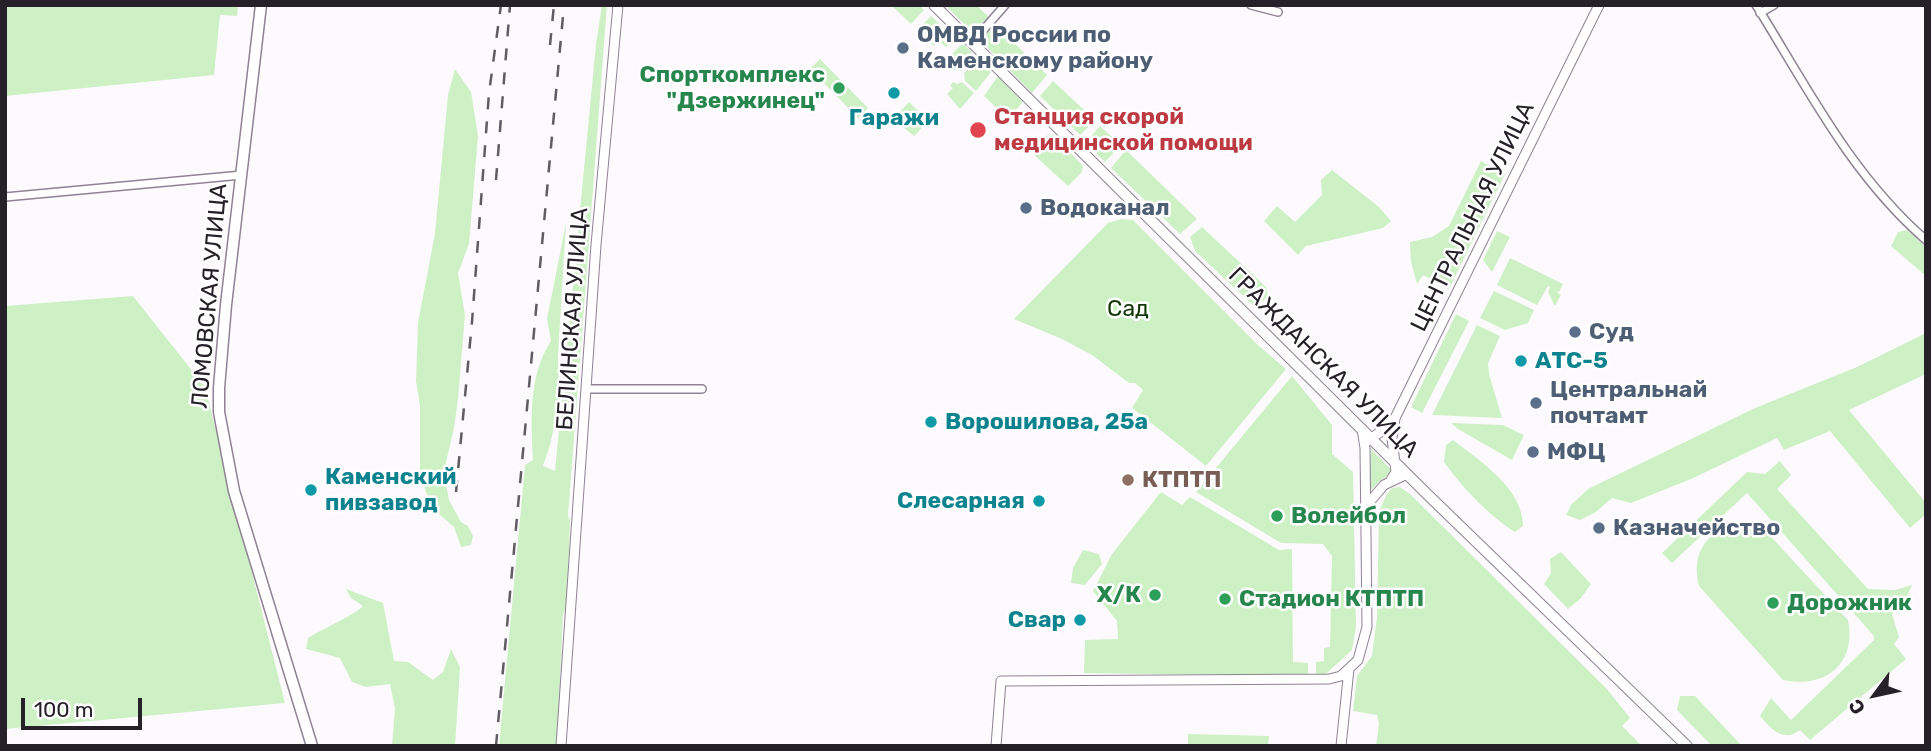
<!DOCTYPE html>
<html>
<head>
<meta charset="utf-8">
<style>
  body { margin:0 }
  #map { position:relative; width:1931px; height:751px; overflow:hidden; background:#fdfafe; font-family:Rubik,sans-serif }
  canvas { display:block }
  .frame { position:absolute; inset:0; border:7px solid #262129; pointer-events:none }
  .north { position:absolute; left:1840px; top:660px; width:70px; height:70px; -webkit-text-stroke:5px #fff; paint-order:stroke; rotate:237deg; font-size:19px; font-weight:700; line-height:28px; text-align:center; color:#262129 }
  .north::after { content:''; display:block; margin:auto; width:24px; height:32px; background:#262129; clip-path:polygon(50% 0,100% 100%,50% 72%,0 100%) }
  .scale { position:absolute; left:21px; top:698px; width:121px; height:32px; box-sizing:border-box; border:4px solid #262129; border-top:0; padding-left:9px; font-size:21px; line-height:24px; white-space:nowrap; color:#262129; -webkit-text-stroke:5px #fff; paint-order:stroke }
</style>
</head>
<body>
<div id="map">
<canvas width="1931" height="751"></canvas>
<div class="frame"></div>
<div class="north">С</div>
<div class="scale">100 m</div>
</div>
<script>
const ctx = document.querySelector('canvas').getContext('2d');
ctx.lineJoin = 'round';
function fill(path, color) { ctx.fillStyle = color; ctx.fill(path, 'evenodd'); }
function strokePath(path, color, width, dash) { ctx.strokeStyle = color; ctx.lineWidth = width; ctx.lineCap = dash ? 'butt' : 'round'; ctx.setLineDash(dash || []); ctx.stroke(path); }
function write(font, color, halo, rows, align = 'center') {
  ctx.font = font + ' Rubik,sans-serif'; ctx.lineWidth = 5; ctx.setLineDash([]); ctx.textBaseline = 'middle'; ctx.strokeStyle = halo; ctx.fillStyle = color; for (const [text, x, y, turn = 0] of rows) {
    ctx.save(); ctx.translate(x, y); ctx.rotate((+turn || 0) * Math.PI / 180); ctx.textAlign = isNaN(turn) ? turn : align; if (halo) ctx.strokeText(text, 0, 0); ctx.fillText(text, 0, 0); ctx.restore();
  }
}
fill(new Path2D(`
  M5 5H238L237 16 220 15 214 75 5 96Z
  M602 5H607L568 516 570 520 567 607 563 614 557 746H499L525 465 533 460C531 420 528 376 551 341L547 319 566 223 558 356 559 405 550 445 543 466 555 471 596 44Z
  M895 5H919L924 10 911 24 893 7Z
  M951 5H976L989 17 974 34 948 8Z
  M931 16 955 38 946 47 939 41 934 46 917 30Z
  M995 24 1047 75 1032 93 981 41Z
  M963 43 975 56 962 71 955 70 945 61Z
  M978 58 991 72 976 91 965 81 964 73Z
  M820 59 868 108 858 118 810 69Z
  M455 69 471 92 478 136 469 244 458 273 465 315 458 399 454 428 444 471 449 500 461 522 468 526 473 536 471 545 461 547 454 527 431 507 420 474V406L416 381 418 323 435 233 448 95Z
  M998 76 1023 102 1008 119 984 96Z
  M1053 81 1095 120 1080 135 1040 96Z
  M953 82 957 84 962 82 974 93 960 109 947 94 953 88 950 86Z
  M909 102 929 121 914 136 897 122 898 114Z
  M1100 126 1121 145 1105 162 1085 143Z
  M1054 135 1083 166 1082 172 1068 186 1033 154 1035 148 1045 136Z
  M1126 150 1197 219 1180 234 1111 168Z
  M1481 161 1505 174 1449 289 1423 275 1417 284 1411 262 1410 242 1432 237 1449 226Z
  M1332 170 1379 207 1391 221 1383 228 1306 246 1298 255 1264 221 1277 206 1295 222 1322 195 1321 180Z
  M1121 219 1133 220 1259 346 1286 369 1206 466 1132 408 1143 390 1135 383H1129L1092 355 1062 339 1014 319 1108 223Z
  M1202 227 1266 287 1268 295 1263 301 1254 306 1195 251 1190 237Z
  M1907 230 1926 247V276L1891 246 1898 232Z
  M1497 231 1510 237 1492 272 1483 260Z
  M1510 258 1563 284 1559 292 1556 291 1561 295 1555 306 1548 292 1550 287 1548 286 1537 305 1497 285Z
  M1494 291 1534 310 1528 323 1505 330 1480 318Z
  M133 296 205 387 285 703 5 729V306Z
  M1456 314 1469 321 1422 413 1411 407Z
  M1477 325 1500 336 1488 363 1489 374 1502 418 1432 415Z
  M1926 333V374L1849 410 1926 503V514L1910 528 1830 431 1784 450 1777 438 1691 479 1631 503 1612 498 1596 512 1580 520 1566 515 1571 505 1588 489 1755 408 1857 367Z
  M1292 376 1332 425V454L1353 472 1356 627 1352 650 1326 674 1316 675V662L1324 661V648L1330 647 1332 556 1323 544 1281 543 1196 492Z
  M1451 423 1503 425 1524 435 1512 460 1458 429Z
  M1453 440C1480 461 1523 488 1523 526L1515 532C1488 515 1462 487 1444 462L1446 445Z
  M1371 449 1394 472 1380 481 1369 492Z
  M1780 461 1791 475 1777 489 1868 589 1895 590 1912 585 1904 603 1892 614 1899 637 1894 644 1906 659 1810 740 1800 730C1783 743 1771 729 1760 716L1771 698 1791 720 1874 640V636L1747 493 1672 563 1662 553 1747 472 1765 474Z
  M1400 487 1411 495 1607 689 1630 718 1622 726 1642 746H1376L1379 724 1377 715 1353 711 1357 676 1372 656 1377 617 1379 511 1387 494 1392 488Z
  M1161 492 1182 505 1190 497 1279 550 1292 549 1293 662 1308 663V676L1084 673 1085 640 1118 639 1117 621 1093 591 1112 554Z
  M1736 524 1762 527 1848 620C1857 664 1825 689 1783 680L1699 586C1691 554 1705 533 1736 524Z
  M1083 550 1099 554 1102 564 1085 585 1071 583 1073 568Z
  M1561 552 1591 584 1581 598 1568 609 1544 584 1551 573 1550 559Z
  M346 589 383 603 394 661 408 662 433 680 443 672 451 649 460 667 455 746H392L395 708 390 684 366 687 352 682 340 658 306 649 308 638C320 630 357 614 363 606L351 598Z
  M1680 696H1695L1742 746H1712L1677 710Z
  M1188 734 1269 736 1268 746H1188Z`), '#cef0c5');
const minor = new Path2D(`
  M1251 5 1278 12
  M1756 5C1807 87 1851 175 1926 240
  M1760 13 1774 5
  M972 43 1005 5
  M5 197 242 175
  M587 389H702`);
const tertiary = new Path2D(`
  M1366 442 1386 428 1395 418 1599 5
  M1391 480 1396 472 1392 438 1395 419
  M1366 506 1384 485 1407 474
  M561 746 596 245 618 5
  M996 746 1001 681 1329 679 1341 676 1358 660 1367 627 1365 448 1362 429
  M1341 746 1349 669`);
const secondary = new Path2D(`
  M934 5 1428 495 1687 746`);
const primary = new Path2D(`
  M261 5 226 305 219 388V412L234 491 312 746`);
strokePath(minor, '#8f8294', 10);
strokePath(tertiary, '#8f8294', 11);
strokePath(secondary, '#8f8294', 12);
strokePath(primary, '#8f8294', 13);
strokePath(minor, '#fff', 7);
strokePath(tertiary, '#fff', 9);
strokePath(secondary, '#fff', 10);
strokePath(primary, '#fff', 10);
strokePath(new Path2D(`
  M550 45 554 5
  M496 180 510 5
  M456 492 472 322 489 93 501 5
  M496 746 564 5`), '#615c63', 2.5, [12, 12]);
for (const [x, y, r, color] of [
  [903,48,7,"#5c6f8a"],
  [839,88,7,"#2e9e5b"],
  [894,93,7,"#0f9aa8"],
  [978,130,9,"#e0444e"],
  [1026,208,7,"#5c6f8a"],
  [1575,332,7,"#5c6f8a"],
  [1521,361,7,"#0f9aa8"],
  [1536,403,7,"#5c6f8a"],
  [931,422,7,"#0f9aa8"],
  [1533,452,7,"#5c6f8a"],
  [1128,480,7,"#8d6e63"],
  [311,490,7,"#0f9aa8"],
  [1039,501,7,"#0f9aa8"],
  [1277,516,7,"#2e9e5b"],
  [1599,528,7,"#5c6f8a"],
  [1155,595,7,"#2e9e5b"],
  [1225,599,7,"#2e9e5b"],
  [1773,603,7,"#2e9e5b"],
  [1080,620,7,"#0f9aa8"]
]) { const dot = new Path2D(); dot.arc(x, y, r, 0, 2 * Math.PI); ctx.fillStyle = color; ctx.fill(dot); strokePath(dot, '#fff', 2.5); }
write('bold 23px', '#4e5e75', '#fff', [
  ["ОМВД России по",917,35],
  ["Каменскому району",917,61],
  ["Водоканал",1040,208],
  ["Суд",1589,332],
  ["Центральнай",1550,390],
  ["почтамт",1550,416],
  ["МФЦ",1547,452],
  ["Казначейство",1613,528]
], 'left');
write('bold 23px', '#27864d', '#fff', [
  ["Спорткомплекс",825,75,"right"],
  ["\"Дзержинец\"",825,101,"right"],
  ["Волейбол",1291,516],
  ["Х/К",1141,595,"right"],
  ["Стадион КТПТП",1239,599],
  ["Дорожник",1787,603]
], 'left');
write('bold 23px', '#be3a42', '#fff', [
  ["Станция скорой",994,117],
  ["медицинской помощи",994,143]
], 'left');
write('bold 23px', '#0d838f', '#fff', [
  ["Гаражи",894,118,"center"],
  ["АТС-5",1535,361],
  ["Ворошилова, 25а",945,422],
  ["Каменский",325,477],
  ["пивзавод",325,503],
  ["Слесарная",1025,501,"right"],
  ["Свар",1066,620,"right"]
], 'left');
write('23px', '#262129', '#fff', [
  ["ЦЕНТРАЛЬНАЯ УЛИЦА",1473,217,-64],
  ["ЛОМОВСКАЯ УЛИЦА",210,296,-85],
  ["БЕЛИНСКАЯ УЛИЦА",573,319,-86],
  ["ГРАЖДАНСКАЯ УЛИЦА",1323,363,45]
]);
write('23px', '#113704', '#fff', [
  ["Сад",1128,309]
]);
write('bold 23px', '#785e54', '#fff', [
  ["КТПТП",1142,480]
], 'left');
</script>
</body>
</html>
